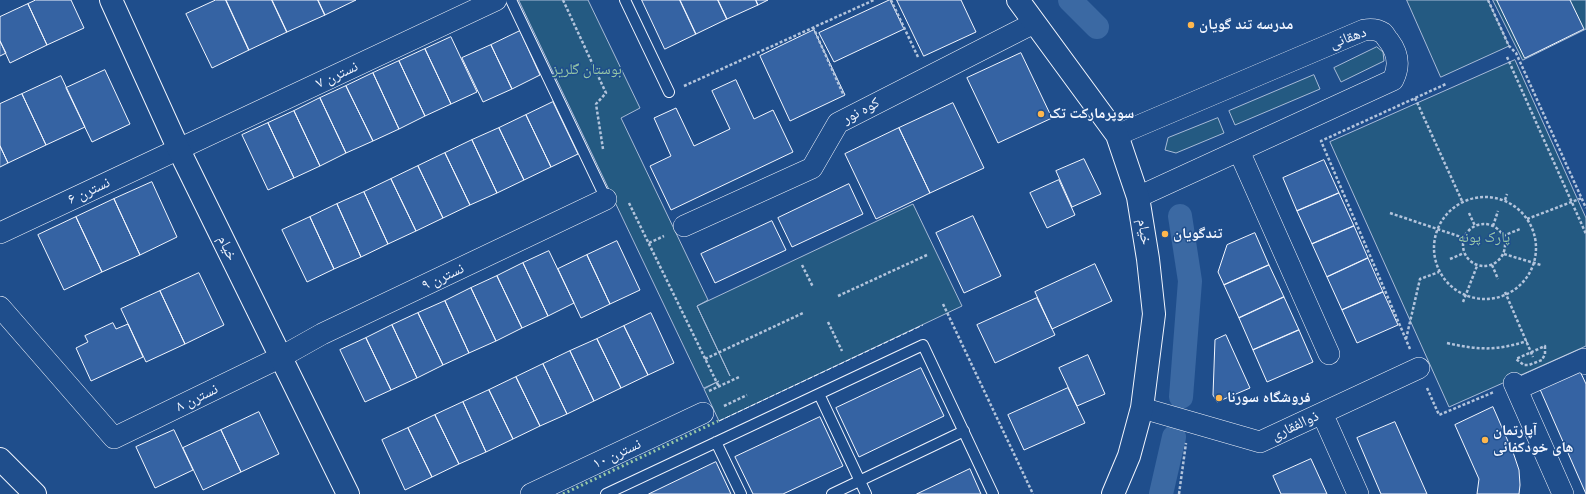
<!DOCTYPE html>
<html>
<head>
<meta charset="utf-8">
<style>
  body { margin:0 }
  canvas { display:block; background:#1f4e8c }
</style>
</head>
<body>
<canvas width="1586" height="494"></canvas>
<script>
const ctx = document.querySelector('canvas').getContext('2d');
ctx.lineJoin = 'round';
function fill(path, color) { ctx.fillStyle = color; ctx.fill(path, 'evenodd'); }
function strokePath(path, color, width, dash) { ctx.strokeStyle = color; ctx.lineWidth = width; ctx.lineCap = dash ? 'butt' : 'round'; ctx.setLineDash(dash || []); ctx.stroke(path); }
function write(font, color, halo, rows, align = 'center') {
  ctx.font = font + ' Karla,"Noto Naskh Arabic",sans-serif'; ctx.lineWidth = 3; ctx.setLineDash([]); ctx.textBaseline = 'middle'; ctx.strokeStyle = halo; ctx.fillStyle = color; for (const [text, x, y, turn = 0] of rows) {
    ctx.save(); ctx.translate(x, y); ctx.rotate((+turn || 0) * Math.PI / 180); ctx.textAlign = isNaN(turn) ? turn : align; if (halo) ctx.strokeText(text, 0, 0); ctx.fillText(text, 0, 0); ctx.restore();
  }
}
const green = new Path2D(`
  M519 0H588L640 108 621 118 708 300 697 306 730 376 697 306 913 204 962 306 719 421 704 389 719 381 704 388Z
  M1407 0H1488L1509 46 1441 77Z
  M1493 0H1586V29L1523 60Z
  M1377 47 1383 52 1384 61 1341 82 1334 68Z
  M1515 60 1586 218V346L1449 407 1330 142Z
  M1314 75 1320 89 1235 125 1229 111Z
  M1218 118 1224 133 1176 153 1165 150 1168 138Z`);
fill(green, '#245a82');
strokePath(green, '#a8bbd7', 1);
strokePath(new Path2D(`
  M1070 0 1097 27
  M1180 216 1190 281 1181 397
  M1161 494 1174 437`), '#3b69a3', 24);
const building = new Path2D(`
  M36 0H71L84 28 47 45 28 4Z
  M216 0H226L249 50 212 68 186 14Z
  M226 0H272L287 32 249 50Z
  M272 0H318L325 15 287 32Z
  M318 0H356L325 15Z
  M642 0H680L696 34 665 49Z
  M680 0H718L727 19 696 34Z
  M718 0H756L758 5 727 19Z
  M756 0H768L758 5Z
  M890 0 904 29 834 62 819 33Z
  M897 0H961L976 32 924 56Z
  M1497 0H1570L1584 29 1525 58Z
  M28 4 47 45 10 63 0 41V17Z
  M814 30 845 95 790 121 760 56Z
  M520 31 540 75 512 89 491 45Z
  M451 37 477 92 451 104 425 49Z
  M0 41 6 53 0 56Z
  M491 45 512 89 483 102 462 58Z
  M425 49 451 104 425 116 399 61Z
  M1021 53 1052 118 998 143 967 78Z
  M399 61 425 116 399 129 373 73Z
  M105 70 130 124 92 142 66 88Z
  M373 73 399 129 373 141 346 86Z
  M61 76 85 127 46 145 22 94Z
  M736 80 754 119 773 110 793 152 671 210 650 166 671 156 654 118 676 108 694 146 730 129 712 91Z
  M346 86 373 141 346 153 320 98Z
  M22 94 46 145 8 163 0 146V104Z
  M320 98 346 153 320 166 294 111Z
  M553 102 578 154 551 167 526 115Z
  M953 103 984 168 930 193 899 128Z
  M294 111 320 166 294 178 268 123Z
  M526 115 551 167 524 180 499 128Z
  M268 123 294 178 268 190 242 135Z
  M499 128 524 180 497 193 472 140Z
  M899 128 930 193 876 219 845 154Z
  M472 140 497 193 470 205 445 153Z
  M0 146 8 163 0 167Z
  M445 153 470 205 443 218 418 166Z
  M1084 159 1101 194 1072 207 1056 171Z
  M1324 160 1339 193 1297 211 1283 178Z
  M418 166 443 218 416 231 391 179Z
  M391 179 416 231 388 244 364 192Z
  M1059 180 1075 215 1047 228 1030 193Z
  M152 182 177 237 140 255 114 199Z
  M849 184 863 214 792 247 778 218Z
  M364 192 388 244 361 257 337 204Z
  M1339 193 1354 226 1312 244 1297 211Z
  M114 199 140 255 102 272 76 217Z
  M337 204 361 257 334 269 310 217Z
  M973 216 1001 276 964 293 936 233Z
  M76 217 102 272 64 290 38 235Z
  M310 217 334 269 307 282 282 230Z
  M772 221 786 250 715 283 701 254Z
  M1354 226 1368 258 1327 277 1312 244Z
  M1255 233 1269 265 1224 285 1218 272 1227 245Z
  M617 241 640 290 610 304 587 255Z
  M549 251 574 303 548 316 523 263Z
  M587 255 610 304 581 318 558 269Z
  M1368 258 1383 292 1342 310 1327 277Z
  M523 263 548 316 522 328 497 276Z
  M1095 264 1112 301 1052 329 1035 292Z
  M1269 265 1284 297 1239 318 1224 285Z
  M199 273 224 325 185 344 160 291Z
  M497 276 522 328 496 341 471 288Z
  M471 288 496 341 469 353 445 301Z
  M160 291 185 344 146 362 121 309Z
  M1383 292 1398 325 1357 343 1342 310Z
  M1284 297 1299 330 1253 350 1239 318Z
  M1037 298 1055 335 995 363 977 325Z
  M445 301 469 353 443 365 418 313Z
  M418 313 443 365 417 378 392 325Z
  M651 313 674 363 648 375 624 326Z
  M113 323 116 329 128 324 143 357 91 381 76 348 88 342 85 336Z
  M392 325 417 378 391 390 366 338Z
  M624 326 648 375 621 388 597 339Z
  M1299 330 1313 362 1267 382 1253 350Z
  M1226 335 1250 388 1217 402 1213 395 1215 340Z
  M366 338 391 390 365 402 340 350Z
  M597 339 621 388 594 401 570 351Z
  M570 351 594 401 567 414 543 364Z
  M1088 355 1105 394 1077 406 1059 368Z
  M543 364 567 414 540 426 516 377Z
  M921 368 944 416 859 457 836 408Z
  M1579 369 1586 384V494L1539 387Z
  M516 377 540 426 513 439 489 390Z
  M1068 388 1085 423 1024 450 1008 415Z
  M489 390 513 439 486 452 463 402Z
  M463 402 486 452 459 464 435 415Z
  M1493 407 1514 455 1519 470 1520 485 1519 494H1477L1479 479 1455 425Z
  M259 412 279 454 241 472 221 430Z
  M435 415 459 464 432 477 408 428Z
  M820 417 843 466 783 494H753L735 457Z
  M1395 422 1427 494H1381L1357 438Z
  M408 428 432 477 405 490 382 440Z
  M174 430 193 470 155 488 136 447Z
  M221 430 241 472 203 490 183 448Z
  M1311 459 1327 494H1281L1273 476Z
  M716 462 731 494H649Z
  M970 469 981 494H917Z`);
fill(building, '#3563a3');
strokePath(building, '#f2f6ff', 1);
const service = new Path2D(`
  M511 0 606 199
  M625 0 669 92
  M819 394 866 494
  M716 442 741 494
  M606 494 923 345 993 494
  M832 494 964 431`);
const minor = new Path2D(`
  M1117 135 1364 30C1370 29 1377 29 1383 33 1385 35 1387 39 1389 41 1398 53 1400 66 1393 80L1138 197
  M1239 151 1329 354
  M684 226 812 168 838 123 1034 23
  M0 233 496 0
  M0 307 114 438 281 357 322 334 606 199
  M1514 383 1563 494
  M1517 389 1584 359 1586 364
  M1142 408 1260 442 1419 368
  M1322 413 1358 494
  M531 494 703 413`);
const tertiary = new Path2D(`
  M111 0 179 150 348 494
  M1018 0 1117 135 1138 197 1148 259 1154 314 1142 408 1129 456 1113 494`);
const trunk = new Path2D(`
  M0 459 35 494`);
strokePath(service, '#f2f6ff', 12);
strokePath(minor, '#f2f6ff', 22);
strokePath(tertiary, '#f2f6ff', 24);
strokePath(trunk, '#f2f6ff', 24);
strokePath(new Path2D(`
  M563 0 606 93 596 104 603 149
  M891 0 918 57
  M1488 0 1509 46 1516 53 1586 208
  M813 27 844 96
  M1507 57 1586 234
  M684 86 874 0
  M1415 98 1462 201
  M1434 248a51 51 0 1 1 102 0a51 51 0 1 1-102 0Z
  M1505 200 1507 194
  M629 203 719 387
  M1390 213 1464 238
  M1469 213 1475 226
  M1527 219 1582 198
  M1463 245a21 21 0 1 1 42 0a21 21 0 1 1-42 0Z
  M1493 226 1498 211
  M1503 236 1520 229
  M649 243 664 236
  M1504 254 1541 265
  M1450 259 1464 253
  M802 265 813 287
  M1492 265 1498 279
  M1505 292 1533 357
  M838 296 927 255
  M1463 302 1477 266
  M943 304 1033 494
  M828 322 842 351
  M1406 339 1420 279 1439 272
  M1447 343C1478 350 1496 351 1527 341
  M1545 346V354L1542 360 1529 365H1524L1516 359Z
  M1410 349 1321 141 1446 84
  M705 359 803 313
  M1427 388 1439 415 1494 392
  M709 391 739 377
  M724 406 747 395
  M1179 494 1186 443`), '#b3c4dc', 2.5, [3, 2]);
strokePath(service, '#1f4e8c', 10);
strokePath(minor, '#1f4e8c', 21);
strokePath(tertiary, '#1f4e8c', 22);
strokePath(trunk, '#1f4e8c', 22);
strokePath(new Path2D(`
  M563 494 718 421`), '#97c8a6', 3, [2, 3]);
strokePath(new Path2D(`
  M719 421 923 325`), '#f2f6ff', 1, [5, 2]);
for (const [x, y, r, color] of [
  [1191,25,4,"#ffb74d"],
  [1041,114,4,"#ffb74d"],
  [1165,234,4,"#ffb74d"],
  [1219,398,4,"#ffb74d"],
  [1485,440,4,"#ffb74d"]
]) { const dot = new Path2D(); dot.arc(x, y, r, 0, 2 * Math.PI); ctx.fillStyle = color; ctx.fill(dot); strokePath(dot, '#1f4e8c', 1.5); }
write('bold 15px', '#f2f6ff', '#1f4e8c', [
  ["مدرسه تند گویان",1199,25],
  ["سوپرمارکت تک",1049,114],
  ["تندگویان",1173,234],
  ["فروشگاه سورنا",1227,398],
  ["آپارتمان",1493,431],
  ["های خودکفائی",1493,448]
], 'left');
write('15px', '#f2f6ff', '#1f4e8c', [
  ["دهقانی",1348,38,-20],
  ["نسترن ۷",337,75,-25],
  ["کوه نور",861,111,-28],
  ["نسترن ۶",89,191,-25],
  ["خیام",1144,232,81],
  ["خیام",227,248,64],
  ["نسترن ۹",443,277,-25],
  ["نسترن ۸",197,398,-26],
  ["ذوالفقاری",1295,426,-25],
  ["نسترن ۱۰",617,454,-25]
]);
write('15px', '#97c8a6', '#1f4e8c', [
  ["بوستان گلریز",587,70],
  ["پارک پونه",1484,238]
]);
</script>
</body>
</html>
